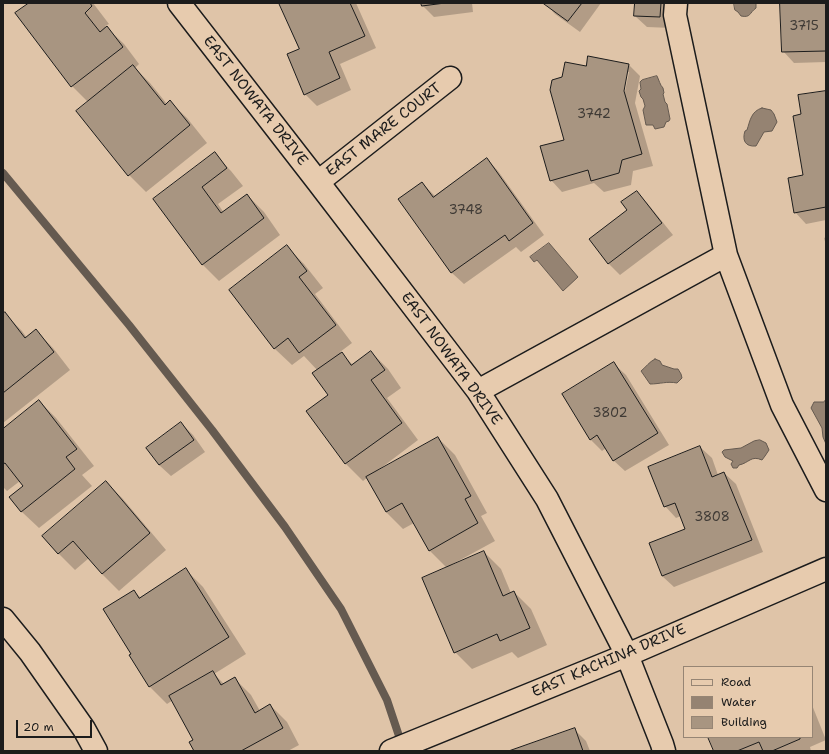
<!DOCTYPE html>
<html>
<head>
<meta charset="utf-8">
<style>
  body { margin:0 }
  #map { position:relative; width:829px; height:754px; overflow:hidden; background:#dfc4a8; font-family:"Shantell Sans",sans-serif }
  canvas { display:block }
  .frame { position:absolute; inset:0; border:4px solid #1c1c1c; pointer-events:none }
  .legend { position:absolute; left:683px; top:666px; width:130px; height:72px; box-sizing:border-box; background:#e7cbae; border:1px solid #968574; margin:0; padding:5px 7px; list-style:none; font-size:12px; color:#1c1c1c }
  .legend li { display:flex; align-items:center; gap:8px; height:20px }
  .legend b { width:20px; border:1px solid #968574 }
  .scale { position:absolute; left:16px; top:720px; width:76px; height:18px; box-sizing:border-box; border:2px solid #1c1c1c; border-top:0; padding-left:5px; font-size:12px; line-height:14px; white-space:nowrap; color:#1c1c1c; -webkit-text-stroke:3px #e7cbae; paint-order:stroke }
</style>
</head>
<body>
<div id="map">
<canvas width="829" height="754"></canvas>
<div class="frame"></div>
<ul class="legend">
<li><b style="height:5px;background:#e7cbae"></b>Road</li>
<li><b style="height:11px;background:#958372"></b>Water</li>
<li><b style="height:11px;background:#a89581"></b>Building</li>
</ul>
<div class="scale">20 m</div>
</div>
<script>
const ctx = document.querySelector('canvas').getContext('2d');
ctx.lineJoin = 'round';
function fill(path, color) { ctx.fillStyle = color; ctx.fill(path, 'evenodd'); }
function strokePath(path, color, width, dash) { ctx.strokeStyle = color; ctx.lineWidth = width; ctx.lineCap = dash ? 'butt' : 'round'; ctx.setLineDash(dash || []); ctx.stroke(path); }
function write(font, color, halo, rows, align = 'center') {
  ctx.font = font + ' "Shantell Sans",sans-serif'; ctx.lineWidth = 4; ctx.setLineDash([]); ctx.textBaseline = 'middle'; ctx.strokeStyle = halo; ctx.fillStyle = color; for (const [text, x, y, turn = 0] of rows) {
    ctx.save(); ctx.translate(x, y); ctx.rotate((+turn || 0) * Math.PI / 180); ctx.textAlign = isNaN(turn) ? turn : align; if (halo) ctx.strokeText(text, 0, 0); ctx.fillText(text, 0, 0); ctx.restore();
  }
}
const water = new Path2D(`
  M734 3H756V8C749 13 751 18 741 16L738 12 735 10Z
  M657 76C659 80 660 85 663 88L664 93 663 94 665 102 667 104 670 119 669 121 666 122 664 127 655 129 653 125H646L643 110 645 106 643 99 641 97 639 91 641 89 640 82 642 80Z
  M762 108 771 110 774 114 777 122 772 131 764 132 756 146C745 147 742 140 745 131L747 130C750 121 751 111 762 108Z
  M549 243 578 277 563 291 537 260 534 262 530 257Z
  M655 359 660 361 662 365 674 369H678L681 374 682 378 677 383C667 381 660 384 650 384L641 371C646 367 649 362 655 359Z
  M826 400V444L823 437 822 428 811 408 814 402H823Z
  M760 440 766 443 769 450 765 456 762 460C751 455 749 463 739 465L737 468H733L731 464 733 461 725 457 722 452 724 450 741 448 754 441Z`);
fill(water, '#958372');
strokePath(water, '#655a50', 1);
fill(new Path2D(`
  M30 3H93L109 24 105 26 124 44 139 64 135 68 150 83 167 104 170 102 187 118 207 143 146 192 129 175 88 102 72 86 16 14Z
  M281 3H356L376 48 340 64 351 90 317 106 305 94 301 49Z
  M422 3H472L473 12 434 17 423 6Z
  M545 3H601L580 32 555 14Z
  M636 3H673L671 28 647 27 635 16Z
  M781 3H826V62L794 63 783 51Z
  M629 65 640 76 635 103 653 166 633 171 631 185 604 192 594 183 562 192 551 180 565 140 587 67ZM627 72H629L624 96 622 95Z
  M826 92V220L806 224 795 212 805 176 802 115Z
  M214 154 231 171 243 186 218 204 224 213 247 195 264 212 280 235 219 281 202 264 154 199Z
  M487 159 498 171 544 235 521 252 516 247 464 284 452 273 400 199 422 183 435 196Z
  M637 192 648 204 673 235 620 275 609 264 590 239 628 210Z
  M826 237V245L824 238Z
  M287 247 304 264 323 288 315 294 352 343 340 352 353 365 371 352 388 369 401 388 387 398 418 440 377 471 378 472 438 438 455 455 487 513 481 516 495 541 451 565 452 566 484 552 501 569 511 593 514 592 531 609 547 645 518 658 512 652 472 669 455 652 447 568 429 550 414 523 403 529 386 512 368 477 363 481 346 464 308 411 329 395 318 371 304 356 292 365 275 349 230 290Z
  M5 314 22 331 27 338 36 331 53 348 70 370 3 423V315Z
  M614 364 626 375 669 445 625 471 613 460 606 448 602 451 590 439Z
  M39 401 56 418 94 466 82 475 92 486 39 528 22 512 10 497 24 486 20 481 7 491 3 487V430Z
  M181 423 193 435 205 452 171 476 159 465Z
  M700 447 712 458 718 475 724 473 736 484 763 552 674 587 662 576 687 529 681 516 676 518 665 506Z
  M106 482 123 499 166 550 119 591 102 574 89 558 75 570 58 553Z
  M186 570 203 587 246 654 214 674 224 684 234 678 251 695 260 711 270 705 287 722 299 745 288 751H195V740L173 700 167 704 150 687 130 656 133 655 134 591 141 598Z
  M812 705 826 740 810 747 811 751H715L710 737H812Z
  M575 730 586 741 590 751H512Z`), '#0003');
strokePath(new Path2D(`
  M3 173 129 325 212 430 285 527 341 609 387 700 402 745`), '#655a50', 8);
const building = new Path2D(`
  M29 3H90L92 6 85 13 100 32 107 26 123 47 71 87 15 13Z
  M279 3H350L365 36 329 52 340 78 304 95 287 54 299 49Z
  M421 3H445L422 6Z
  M543 3H582L568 21Z
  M635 3H661L660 17 634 16Z
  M780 3H826V51L782 52Z
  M588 56 629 64 624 91 642 154 622 160 619 173 591 181 588 170 550 181 540 146 564 140 550 90 552 80 562 77 565 62 586 66Z
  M133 65 165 105 170 100 190 125 128 176 76 111Z
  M826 91V207L794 213 788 178 803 175 793 116 801 114 798 95Z
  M215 152 227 168 202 187 221 213 247 194 264 218 202 265 153 199Z
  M487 158 533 223 509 241 505 235 451 273 398 199 422 182 433 197Z
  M637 191 662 223 608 264 589 239 627 210 621 202Z
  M287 245 307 271 299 277 336 325 299 353 288 338 274 349 229 290Z
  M5 312 25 338 36 329 54 352 3 393V314Z
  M371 351 385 370 371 380 402 423 345 464 306 411 328 395 312 373 342 352 351 365Z
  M614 362 658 433 613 461 597 435 590 440 562 394Z
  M39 400 77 449 66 457 75 469 21 512 9 497 23 486 5 463 3 464V429Z
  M181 422 194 440 159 465 146 448Z
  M438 437 471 496 465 499 478 523 429 551 402 503 386 512 366 477Z
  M700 446 712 477 724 472 752 540 662 576 649 543 685 529 675 503 664 507 648 467Z
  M106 481 150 533 102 574 73 541 58 554 42 536Z
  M484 551 503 596 514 591 530 628 500 641 497 634 454 653 422 578Z
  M186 568 229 637 149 687 129 655 131 654 103 609 134 590 139 598Z
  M213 671 221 685 235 677 255 713 270 704 283 728 241 751H194L189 742 193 740 169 696Z
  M575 728 583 751H509Z
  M708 737H800V739L772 751H763L759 742 737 751H714Z`);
fill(building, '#a89581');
strokePath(building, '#1c1c1c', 1);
const minor = new Path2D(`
  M179 3 318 182 478 391 547 499 627 655 662 744 664 751
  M676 3 675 15 726 255 782 405 826 490
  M318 182 450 78
  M478 391 726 255
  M3 619 30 652 84 729 96 751
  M391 751 627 655 826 569`);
strokePath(minor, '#1c1c1c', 25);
strokePath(minor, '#e7cbae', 22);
write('13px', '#3f3a35', null, [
  ["3715",804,27],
  ["3742",594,115],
  ["3748",466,211],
  ["3802",610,414],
  ["3808",712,518]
]);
write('15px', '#1c1c1c', '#e7cbae', [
  ["EAST NOWATA DRIVE",255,101,52],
  ["EAST MARE COURT",384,130,-38],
  ["EAST NOWATA DRIVE",451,359,54],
  ["EAST KACHINA DRIVE",609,661,-23]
]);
</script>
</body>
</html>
